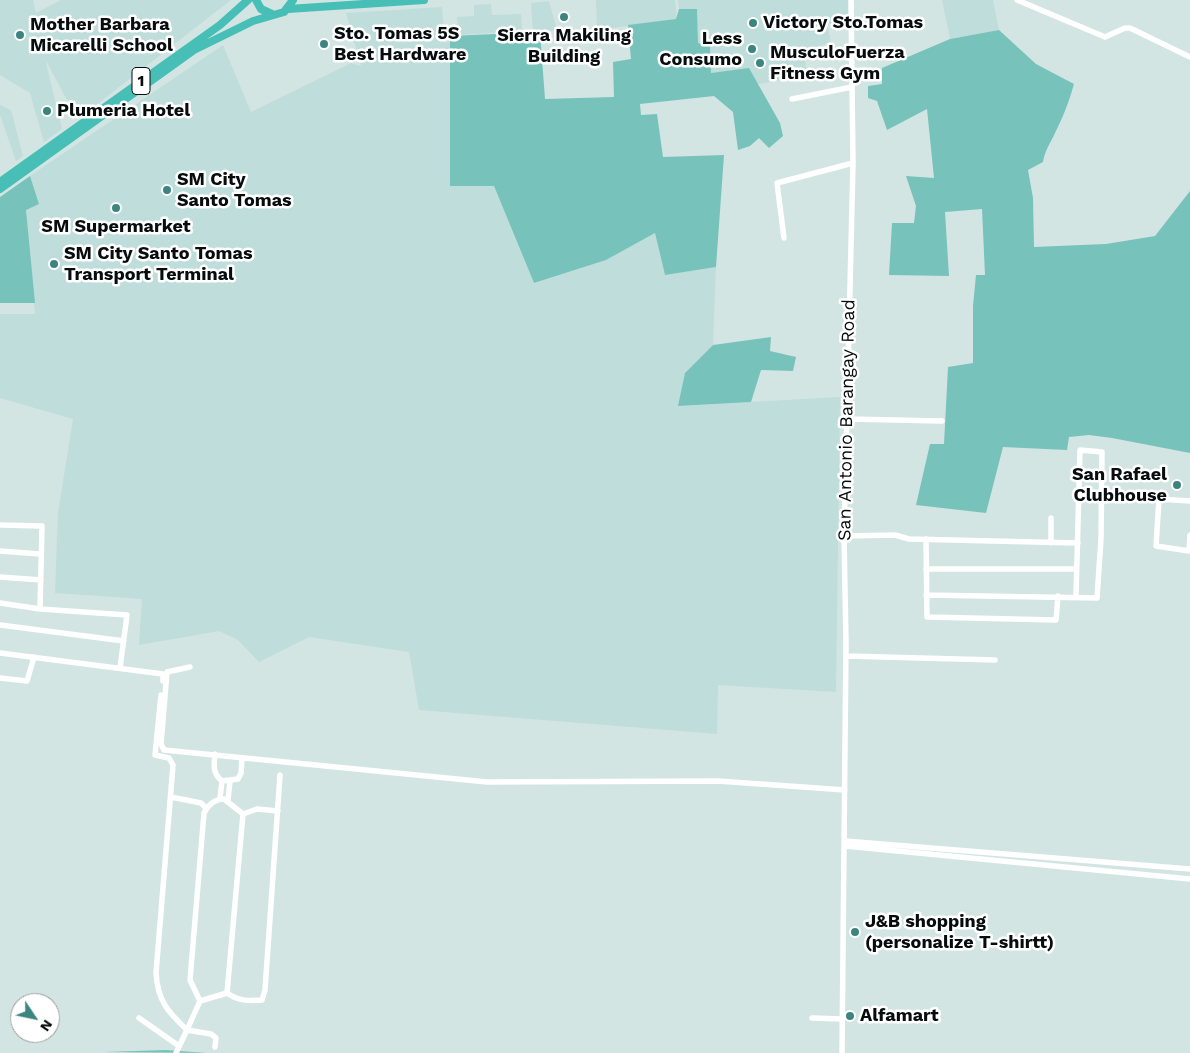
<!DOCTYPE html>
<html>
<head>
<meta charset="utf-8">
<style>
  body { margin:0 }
  #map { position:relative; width:1190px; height:1053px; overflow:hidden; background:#d2e5e3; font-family:"Work Sans",sans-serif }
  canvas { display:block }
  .north { position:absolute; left:10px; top:993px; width:50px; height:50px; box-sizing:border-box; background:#fff; border:1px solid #9c9e9e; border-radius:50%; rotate:124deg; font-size:14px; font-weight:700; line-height:20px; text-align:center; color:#070d0c }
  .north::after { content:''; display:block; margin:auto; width:18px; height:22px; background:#3c847f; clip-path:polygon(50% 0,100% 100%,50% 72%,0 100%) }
</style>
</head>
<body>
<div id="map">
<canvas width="1190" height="1053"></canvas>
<div class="north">N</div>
</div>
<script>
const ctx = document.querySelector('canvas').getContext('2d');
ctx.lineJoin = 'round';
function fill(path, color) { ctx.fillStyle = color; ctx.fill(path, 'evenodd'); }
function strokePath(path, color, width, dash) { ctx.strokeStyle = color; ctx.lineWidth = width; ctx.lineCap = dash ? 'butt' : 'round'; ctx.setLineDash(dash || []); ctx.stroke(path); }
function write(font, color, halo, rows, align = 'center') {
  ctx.font = font + ' "Work Sans",sans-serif'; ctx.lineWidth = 5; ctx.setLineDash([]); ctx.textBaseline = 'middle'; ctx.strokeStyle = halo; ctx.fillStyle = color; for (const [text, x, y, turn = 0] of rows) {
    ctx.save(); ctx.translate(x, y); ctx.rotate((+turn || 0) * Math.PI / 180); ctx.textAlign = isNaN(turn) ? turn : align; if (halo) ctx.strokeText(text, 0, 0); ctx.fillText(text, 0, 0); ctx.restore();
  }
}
fill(new Path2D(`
  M0 0H33L36 13 61 0H231L82 116 78 109 73 111 45 59 62 129 44 142 30 93 0 75Z
  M596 0H675L677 19 597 30Z
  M678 0H849V18L827 24 831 42 814 48 816 56 805 60 807 76 758 84 749 69 711 73 710 46 698 43 697 9H679Z
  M942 0H993L999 30 950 39Z
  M549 1 557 30 533 33 531 3Z
  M491 4 492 15 521 14 522 31 458 35 457 17 474 16V5Z
  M442 7 445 43 450 41V186H494L534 283 606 260 655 233 665 275 716 267 713 345 685 373 679 406 840 397 836 692 718 685 717 734 419 710 409 652 309 637 259 662 238 640 219 631 139 645 142 599 55 593 58 513 73 419 0 398V314H35L26 209 39 204 30 176 223 45 251 112 351 63 361 66 346 13Z
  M0 105 11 110 23 156 16 161 0 115Z`), '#bfddda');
fill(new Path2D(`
  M679 9H697L698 43 710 46 711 73 749 68 780 123 783 136 769 148 759 138 750 146 738 150 733 112 714 96 640 104 641 115 657 114 663 157 724 155 716 267 665 275 655 233 606 260 534 283 494 186H450V36L540 32 545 99 614 97 613 62 631 59 628 25 676 19Z
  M999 30 1036 64 1074 84C1069 102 1063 117 1055 133 1050 144 1045 150 1043 162L1028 170 1033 198 1034 247 1106 244 1155 236 1190 191V453L1112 438 1089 435 1069 437 1067 450 1003 447 986 513 916 505 930 444H944L948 367 973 363V306L976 275H985L982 209 945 212 949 276 889 275 892 223H914L916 206 906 176 934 178 927 109 887 130 877 101 868 98V86L882 84V68L950 39Z
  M30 176 39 204 26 210 35 303H0V197Z
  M771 337 770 351 796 357 793 371 761 370 751 402 678 406 685 373 713 345Z
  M166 1050 207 1053 104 1052Z`), '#78c2bc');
strokePath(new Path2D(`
  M1017 0 1105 37 1125 28H1130L1190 57
  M792 99 852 87
  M784 238 777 183 853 163
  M848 419 942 421
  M1190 501 1159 499 1156 546 1189 551 1190 535
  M1051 518V543
  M0 525 42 526 40 609
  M844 536 895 535 909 539 1078 543
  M926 539 927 617 1056 620 1058 596
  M0 551 40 554
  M926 569H1076
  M0 577 41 580
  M926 595 1097 598 1101 539 1102 452 1080 450 1076 596
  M0 603 40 609 127 615 120 668
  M0 625 124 641
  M0 653 163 674V681
  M846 656 995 660
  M190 667 167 672 161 744 164 750 487 782 718 781 845 790
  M0 678 27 681 34 657
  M161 695 155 755 169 758 173 765 156 973C158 1001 167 1011 187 1030L200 1001
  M215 754C214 765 212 773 222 781L238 779 241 773 242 758
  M171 797 201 803 206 808
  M220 798 222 781
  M228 800 230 781
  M243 814 257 809 278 811
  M845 841 1190 869
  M845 846 1190 879
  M227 993 243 814 224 799C216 798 207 806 204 813L190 980 200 1001 227 993C238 1001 248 1001 262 1000L265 990 280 775
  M139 1018 179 1046
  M812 1018 842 1019
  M176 1053 187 1030 211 1034 216 1038 215 1047
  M842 1053 846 643 844 536 853 163 851 0`), '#fff', 5.5);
strokePath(new Path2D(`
  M256 0 261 9 272 14
  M288 9 424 0
  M0 182 220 25 248 0
  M0 189 194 50 253 21 284 12 293 0`), '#47bfb7', 8);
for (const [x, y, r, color] of [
  [564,17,5,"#3c847f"],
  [753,23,5,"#3c847f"],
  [20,35,5,"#3c847f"],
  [324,44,5,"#3c847f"],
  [752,49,5,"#3c847f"],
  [760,63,5,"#3c847f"],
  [47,111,5,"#3c847f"],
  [167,190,5,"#3c847f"],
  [116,208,5,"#3c847f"],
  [54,264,5,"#3c847f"],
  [1177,485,5,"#3c847f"],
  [855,932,5,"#3c847f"],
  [850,1016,5,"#3c847f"]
]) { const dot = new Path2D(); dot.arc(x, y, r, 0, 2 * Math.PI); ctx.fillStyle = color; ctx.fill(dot); strokePath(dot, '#fff', 2); }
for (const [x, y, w] of [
  [141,81,18]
]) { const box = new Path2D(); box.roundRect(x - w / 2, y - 13.5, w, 27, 4); ctx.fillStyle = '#fff'; ctx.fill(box); strokePath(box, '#070d0c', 1); }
write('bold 16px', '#070d0c', null, [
  ["1",141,81]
]);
write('bold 18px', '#070d0c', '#fff', [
  ["Victory Sto.Tomas",763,23],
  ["Mother Barbara",30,25],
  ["Micarelli School",30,46],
  ["Sto. Tomas 5S",334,34],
  ["Best Hardware",334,55],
  ["Sierra Makiling",564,36,"center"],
  ["Building",564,57,"center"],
  ["Less",742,39,"right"],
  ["Consumo",742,60,"right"],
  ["MusculoFuerza",770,53],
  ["Fitness Gym",770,74],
  ["Plumeria Hotel",57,111],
  ["SM City",177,180],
  ["Santo Tomas",177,201],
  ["SM Supermarket",116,227,"center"],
  ["SM City Santo Tomas",64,254],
  ["Transport Terminal",64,275],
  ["San Rafael",1167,475,"right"],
  ["Clubhouse",1167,496,"right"],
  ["J&B shopping",865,922],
  ["(personalize T-shirtt)",865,943],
  ["Alfamart",860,1016]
], 'left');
write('18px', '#070d0c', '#fff', [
  ["San Antonio Barangay Road",847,420,-89]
]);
</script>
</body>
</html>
